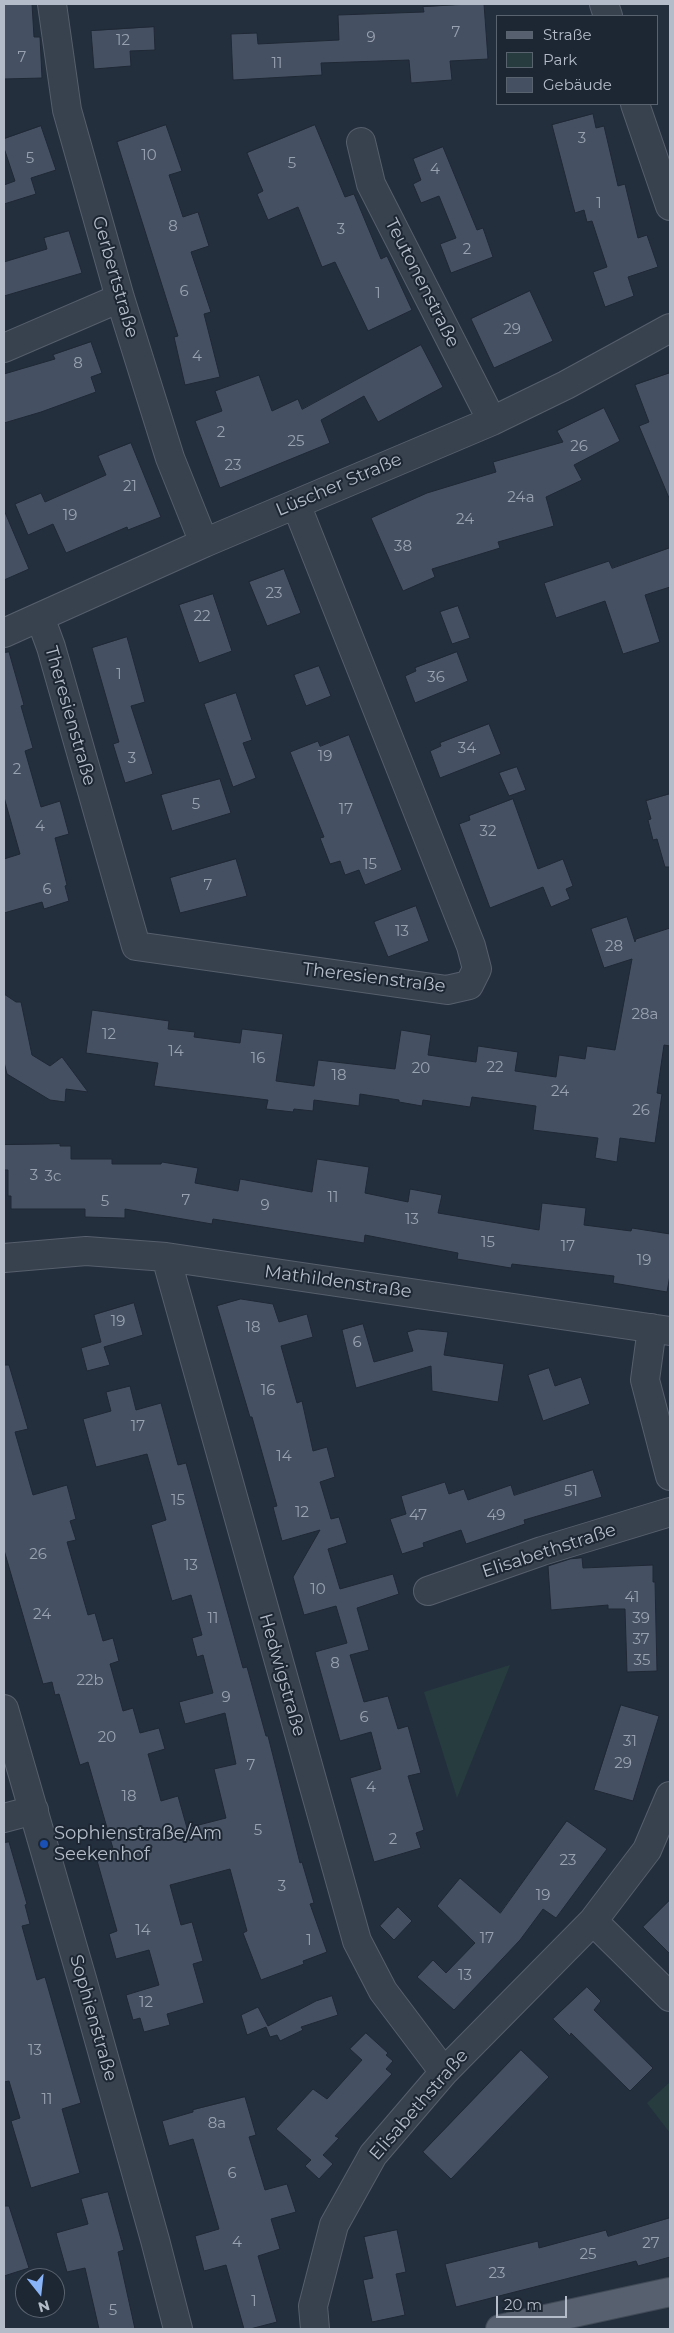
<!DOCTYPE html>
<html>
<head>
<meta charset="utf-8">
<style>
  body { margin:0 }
  #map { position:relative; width:674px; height:2333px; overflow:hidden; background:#242f3e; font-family:Montserrat,sans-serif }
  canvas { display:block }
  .frame { position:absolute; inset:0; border:5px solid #b4bcc9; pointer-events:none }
  .legend { position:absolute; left:496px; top:15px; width:162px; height:90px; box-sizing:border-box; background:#1d2633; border:1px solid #59626f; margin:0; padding:6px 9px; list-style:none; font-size:15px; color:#b4bcc9 }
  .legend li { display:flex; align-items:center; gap:10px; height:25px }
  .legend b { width:25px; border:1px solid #59626f }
  .north { position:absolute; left:15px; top:2268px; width:50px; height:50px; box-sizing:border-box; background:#1d2633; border:1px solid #59626f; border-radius:50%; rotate:164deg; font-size:14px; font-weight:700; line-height:20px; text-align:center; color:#b4bcc9 }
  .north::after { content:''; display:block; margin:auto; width:18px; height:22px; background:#8ab4f8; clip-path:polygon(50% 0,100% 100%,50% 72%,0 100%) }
  .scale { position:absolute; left:496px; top:2296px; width:71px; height:22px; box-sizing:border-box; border:2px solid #b4bcc9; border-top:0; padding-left:6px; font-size:15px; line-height:18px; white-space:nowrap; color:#b4bcc9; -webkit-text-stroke:4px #1d2633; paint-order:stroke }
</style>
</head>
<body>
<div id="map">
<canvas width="674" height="2333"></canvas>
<div class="frame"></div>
<ul class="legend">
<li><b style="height:6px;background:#56606e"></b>Straße</li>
<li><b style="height:14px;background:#263c3f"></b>Park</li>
<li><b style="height:14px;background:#455162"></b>Gebäude</li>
</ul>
<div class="north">N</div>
<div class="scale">20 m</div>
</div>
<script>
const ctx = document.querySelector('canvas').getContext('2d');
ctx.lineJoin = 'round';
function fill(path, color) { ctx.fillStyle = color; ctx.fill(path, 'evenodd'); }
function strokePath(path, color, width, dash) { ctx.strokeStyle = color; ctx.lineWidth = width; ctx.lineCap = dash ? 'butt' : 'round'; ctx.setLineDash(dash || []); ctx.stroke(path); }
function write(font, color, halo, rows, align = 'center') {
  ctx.font = font + ' Montserrat,sans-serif'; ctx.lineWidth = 4; ctx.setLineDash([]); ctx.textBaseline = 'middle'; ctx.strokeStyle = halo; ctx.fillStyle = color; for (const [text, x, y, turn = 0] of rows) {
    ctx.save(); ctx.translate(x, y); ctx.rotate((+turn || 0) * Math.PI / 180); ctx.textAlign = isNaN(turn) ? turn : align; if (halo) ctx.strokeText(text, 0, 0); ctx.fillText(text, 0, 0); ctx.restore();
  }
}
fill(new Path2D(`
  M510 1665 457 1798 424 1692Z
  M670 2082V2133L647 2103Z`), '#263c3f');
const building = new Path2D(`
  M4 4H32L34 37H40L42 78 4 79Z
  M470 4H484L488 59 450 61 452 80 411 83 409 60 321 63 322 75 233 80 231 34 257 33 258 44 339 40 338 15 424 12 423 7Z
  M154 27 155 50 130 51 131 66 94 69 91 31Z
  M593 114 596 128 604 126 618 186 625 184 638 238 647 235 658 267 628 277 634 296 605 307 593 272 607 267 592 221 587 222 584 210 575 213 552 125Z
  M166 125 182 171 169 175 183 217 198 212 209 246 191 252 211 312 204 314 220 377 185 385 174 337 178 336 117 142Z
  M315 125 345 197 354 194 381 259 387 256 412 310 368 331 335 262 322 267 298 207 268 220 257 194 263 191 247 153Z
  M41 126 56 170 31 178 36 194 4 204V185L15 181 4 148V139Z
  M443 147 477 230 483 228 493 257 451 273 440 244 456 238 439 196 421 203 413 184 421 180 413 159Z
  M69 231 82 273 4 296V262L47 249 44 238Z
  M530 291 553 341 494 368 471 319Z
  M91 342 102 373 91 377 96 392 41 412 4 423V374L55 359 53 355Z
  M421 345 443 387 378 422 364 396 321 420 330 443 220 488 195 421 222 411 215 391 259 375 272 411 298 399 302 409Z
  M670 373V498H669L639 426 649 422 635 385Z
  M604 408 620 441 574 465 582 480 546 497 554 526 498 542 500 548 432 569 435 577 403 591 371 518 427 493 496 472 493 462 563 442 557 431Z
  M131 443 161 517 128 530 127 527 66 553 53 524 28 535 15 504 41 493 45 502 106 475 98 456Z
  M4 510 29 569 4 580Z
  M670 548V587L645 595 660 642 623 654 605 601 556 618 544 583 609 561 612 568Z
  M284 569 301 613 267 626 249 582Z
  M213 594 232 651 199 663 179 605Z
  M458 606 470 638 452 644 440 612Z
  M127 637 145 702 131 706 153 774 125 783 113 744 119 742 92 648Z
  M9 652 24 705 21 706 33 748 25 751 41 807 60 801 69 834 55 838 67 885 65 886 69 901 44 909 42 902 4 913V859L20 854 4 797V653Z
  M457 652 468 681 415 703 405 676 416 671 415 668Z
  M319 666 331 696 306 706 294 675Z
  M236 693 252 740 243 743 256 778 233 787 204 704Z
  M489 724 501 754 440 778 430 751 441 746 440 743Z
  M349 735 402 870 365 885 359 870 345 875 340 861 330 864 320 838 324 837 290 752 318 741 320 746Z
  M517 767 526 790 509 796 499 773Z
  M220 779 231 813 172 831 161 795Z
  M670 794V867H665L657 839 653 840 648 820 651 819 646 801Z
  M513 799 538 869 563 859 573 886 566 889 570 899 551 907 543 887 490 908 459 824 470 820 469 816Z
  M236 859 247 896 180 913 170 878Z
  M416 906 429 941 388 957 374 922Z
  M627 917 635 942 636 939 670 928V1046L664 1045 657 1093 662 1094 655 1143 620 1138 617 1162 595 1158 598 1138 533 1130 536 1106 472 1097 470 1107 423 1100 422 1106 399 1102V1100L360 1094 359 1106 314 1100 313 1111 294 1109 293 1112 266 1109 268 1100 154 1086 158 1063 86 1053 92 1010 169 1021 168 1029 195 1032 194 1037 240 1043 242 1029 283 1034 276 1081 314 1086 318 1060 395 1069 401 1030 431 1035 428 1055 476 1062 478 1046 518 1052 515 1071 556 1077 559 1055 585 1059 587 1046 615 1050 632 959 604 968 591 929Z
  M4 994 16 1002H21L32 1055 50 1066 62 1057 88 1092 66 1089 65 1102 50 1100 7 1074 4 1062Z
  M60 1144V1146H71V1159H112V1164H161L162 1162 198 1168 195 1183 238 1191 240 1179 312 1192 317 1159 369 1167 365 1193 408 1202 410 1189 442 1195 438 1213 539 1230 542 1203 586 1208 584 1225 631 1231 632 1228 670 1234V1275L667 1292 613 1283 614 1276 512 1264 511 1268 457 1259 458 1253 365 1235 364 1243 213 1219 212 1224 125 1209V1218L85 1217V1209H11V1196H8V1170H4V1145Z
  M241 1299 273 1304 279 1322 307 1314 313 1337 281 1346 297 1403 302 1401 313 1451 327 1447 335 1477 320 1482 331 1519 339 1517 347 1543 328 1549 340 1589 393 1574 399 1594 357 1608 369 1650 350 1655 364 1702 388 1696 398 1729 408 1726 421 1773 408 1776 424 1830 416 1833 421 1848 374 1862 350 1778 381 1769 371 1732 340 1741 315 1652 347 1643 336 1606 304 1615 293 1577 320 1530 282 1541 273 1507 277 1506 252 1417H250L217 1306Z
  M134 1303 143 1335 104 1347 110 1365 87 1371 81 1348 101 1342 94 1315Z
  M363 1324 374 1362 413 1351 407 1332 418 1329 448 1332 444 1355 504 1364 498 1402 432 1391 431 1366 356 1388 342 1330Z
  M4 1365H9L28 1429 15 1432 33 1495 67 1485 76 1519 70 1521 76 1540 67 1542 88 1615 95 1613 103 1641 113 1638 119 1661 110 1664 123 1711 133 1708 140 1733 159 1728 165 1749 148 1754 161 1801 178 1796 187 1828 226 1818 214 1769 236 1764 225 1713 185 1724 179 1702 213 1693 203 1655 197 1657 192 1638 202 1635 191 1595 172 1601 151 1525 166 1520 147 1454 96 1467 83 1419 111 1411 106 1392 130 1386 136 1410 161 1403 178 1465 186 1463 243 1668 247 1667 266 1736H268L300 1863 302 1862 314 1903 310 1904 327 1952 303 1961 304 1964 261 1980 243 1933 247 1931 230 1869 170 1885 181 1925 192 1922 203 1961 193 1964 204 2003 167 2014 170 2025 144 2032 140 2018 133 2020 126 1995 159 1985 149 1950 116 1959 109 1934 117 1931 96 1857 114 1852 88 1762 80 1765 59 1694 55 1695 52 1682 43 1684 4 1550Z
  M549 1368 555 1386 581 1377 590 1404 543 1421 528 1375Z
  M593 1470 602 1497 524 1520 525 1524 466 1544 461 1530 423 1543 424 1547 402 1554 390 1519 406 1514 401 1496 445 1482 449 1494 464 1489 468 1500 511 1485 514 1495Z
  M582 1558 583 1568 653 1565V1582H655L657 1671 627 1672 625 1609H608V1605L551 1610 548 1566 570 1559Z
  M621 1705 659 1716 633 1801 594 1790Z
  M567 1821 607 1849 556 1918 543 1909 520 1940 454 2010 417 1977 433 1960 446 1973 475 1943 437 1906 460 1878 500 1913Z
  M9 1842 27 1904 25 1905 30 1924 22 1926 37 1980 45 1977 81 2103 62 2109 80 2173 31 2188 11 2121 20 2118 9 2081 4 2082V1843Z
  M670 1900V1954L643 1927Z
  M398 1907 412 1921 394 1940 380 1926Z
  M587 1987 601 2001 594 2010 653 2068 630 2091 571 2033 570 2036 553 2019Z
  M332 1996 338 2015 301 2027 303 2030 280 2041 277 2035 270 2037 266 2027 247 2035 241 2015 258 2007 268 2026 316 2001Z
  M366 2033 388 2053 386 2055 393 2061 386 2069 392 2074 335 2136 339 2138 323 2155 333 2164 319 2179 305 2166 311 2160 276 2129 313 2089 327 2099 362 2060 350 2049Z
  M521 2050 549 2077 451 2179 423 2152Z
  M245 2097 256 2135 249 2137 265 2190 287 2184 296 2212 271 2219 280 2249 258 2256 277 2322 250 2329H244L226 2265 204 2271 195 2236 219 2229 193 2139 169 2146 162 2121 193 2112V2110Z
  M108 2192 124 2250 118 2252 135 2329H99L85 2268 67 2272 56 2233 88 2224 81 2199Z
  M4 2206H9L29 2268 4 2276Z
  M670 2218V2257L638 2266 636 2261 456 2307 445 2264 538 2241 539 2248 606 2230 608 2236Z
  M397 2230 406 2272 396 2274 405 2315 372 2322 363 2280 373 2278 364 2237Z`);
fill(building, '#455162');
strokePath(building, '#1f2835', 1);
const minor = new Path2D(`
  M52 4 67 110 120 298 170 458 204 543
  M604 4 608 16
  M635 104 670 206
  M361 142 371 184 492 421
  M4 348 120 298
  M40 617 51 647 136 946 447 990 469 985 477 969 471 946 296 504
  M4 633 204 543 492 421 566 385 670 328
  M166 1257 357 1941 383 1991 444 2072
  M4 1258 86 1251 166 1257 670 1331
  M652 1328 645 1380 670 1476
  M428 1591 542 1551 670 1512
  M4 1709 82 1979 155 2240 178 2329
  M4 1818 34 1810
  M593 1921 670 1997
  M315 2329 313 2306 334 2225 373 2155 444 2072 593 1921 647 1850 670 1796`);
const major = new Path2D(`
  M500 2329 670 2292`);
strokePath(minor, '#565f6c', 30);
strokePath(major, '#414a57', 30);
strokePath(minor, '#38414e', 28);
strokePath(major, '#56606e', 28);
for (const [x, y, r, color] of [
  [44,1844,5,"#1a4fb4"]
]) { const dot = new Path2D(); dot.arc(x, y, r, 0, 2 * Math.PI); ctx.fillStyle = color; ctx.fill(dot); strokePath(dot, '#1d2633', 2); }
write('15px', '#98a1af', null, [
  ["7",456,33],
  ["9",371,38],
  ["12",123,41],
  ["7",22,58],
  ["11",277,64],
  ["3",582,139],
  ["10",149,156],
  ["5",30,159],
  ["5",292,164],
  ["4",435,170],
  ["1",599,204],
  ["8",173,227],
  ["3",341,230],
  ["2",467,250],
  ["6",184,292],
  ["1",378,294],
  ["29",512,330],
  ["4",197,357],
  ["8",78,364],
  ["2",221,433],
  ["25",296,442],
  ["26",579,447],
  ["23",233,466],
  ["21",130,487],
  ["24a",521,498],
  ["19",70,516],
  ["24",465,520],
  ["38",403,547],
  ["23",274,594],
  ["22",202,617],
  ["1",119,675],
  ["36",436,678],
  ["34",467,749],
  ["19",325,757],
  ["3",132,759],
  ["2",17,770],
  ["5",196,805],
  ["17",346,810],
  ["4",40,827],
  ["32",488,832],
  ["15",370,865],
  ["7",208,886],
  ["6",47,890],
  ["13",402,932],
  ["28",614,947],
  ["28a",645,1015],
  ["12",109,1035],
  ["14",176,1052],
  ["16",258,1059],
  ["22",495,1068],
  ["20",421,1069],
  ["18",339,1076],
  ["24",560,1092],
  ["26",641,1111],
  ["3",34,1176],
  ["3c",53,1177],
  ["11",333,1198],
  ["7",186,1201],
  ["5",105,1202],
  ["9",265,1206],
  ["13",412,1220],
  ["15",488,1243],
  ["17",568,1247],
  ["19",644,1261],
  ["19",118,1322],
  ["18",253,1328],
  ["6",357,1343],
  ["16",268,1391],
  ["17",138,1427],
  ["14",284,1457],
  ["51",571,1492],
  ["15",178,1501],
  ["12",302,1513],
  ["47",418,1516],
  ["49",496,1516],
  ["26",38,1555],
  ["13",191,1566],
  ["10",318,1590],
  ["41",632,1598],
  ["24",42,1615],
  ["11",213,1619],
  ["39",641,1619],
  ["37",641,1640],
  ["35",642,1661],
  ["8",335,1664],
  ["22b",90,1681],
  ["9",226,1698],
  ["6",364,1718],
  ["20",107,1738],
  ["31",630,1742],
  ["29",623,1764],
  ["7",251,1766],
  ["4",371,1788],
  ["18",129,1797],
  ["5",258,1831],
  ["2",393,1840],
  ["23",568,1861],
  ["3",282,1887],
  ["19",543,1896],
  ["14",143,1931],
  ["17",487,1939],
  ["1",309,1941],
  ["13",465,1976],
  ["12",146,2003],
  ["13",35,2051],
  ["11",47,2100],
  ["8a",217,2124],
  ["6",232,2174],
  ["4",237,2243],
  ["27",651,2244],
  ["25",588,2255],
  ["23",497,2274],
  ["1",254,2302],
  ["5",113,2311]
]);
write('18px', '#b4bcc9', '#1d2633', [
  ["Gerbertstraße",115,277,74],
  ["Teutonenstraße",422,283,63],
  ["Lüscher Straße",339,485,-23],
  ["Theresienstraße",70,716,74],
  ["Theresienstraße",374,978,7],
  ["Mathildenstraße",338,1282,8],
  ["Elisabethstraße",549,1551,-18],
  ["Hedwigstraße",282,1675,74],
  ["Sophienstraße",93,2018,74],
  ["Elisabethstraße",419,2105,-49]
]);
write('18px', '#b4bcc9', '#1d2633', [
  ["Sophienstraße/Am",54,1834],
  ["Seekenhof",54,1855]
], 'left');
</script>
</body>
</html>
